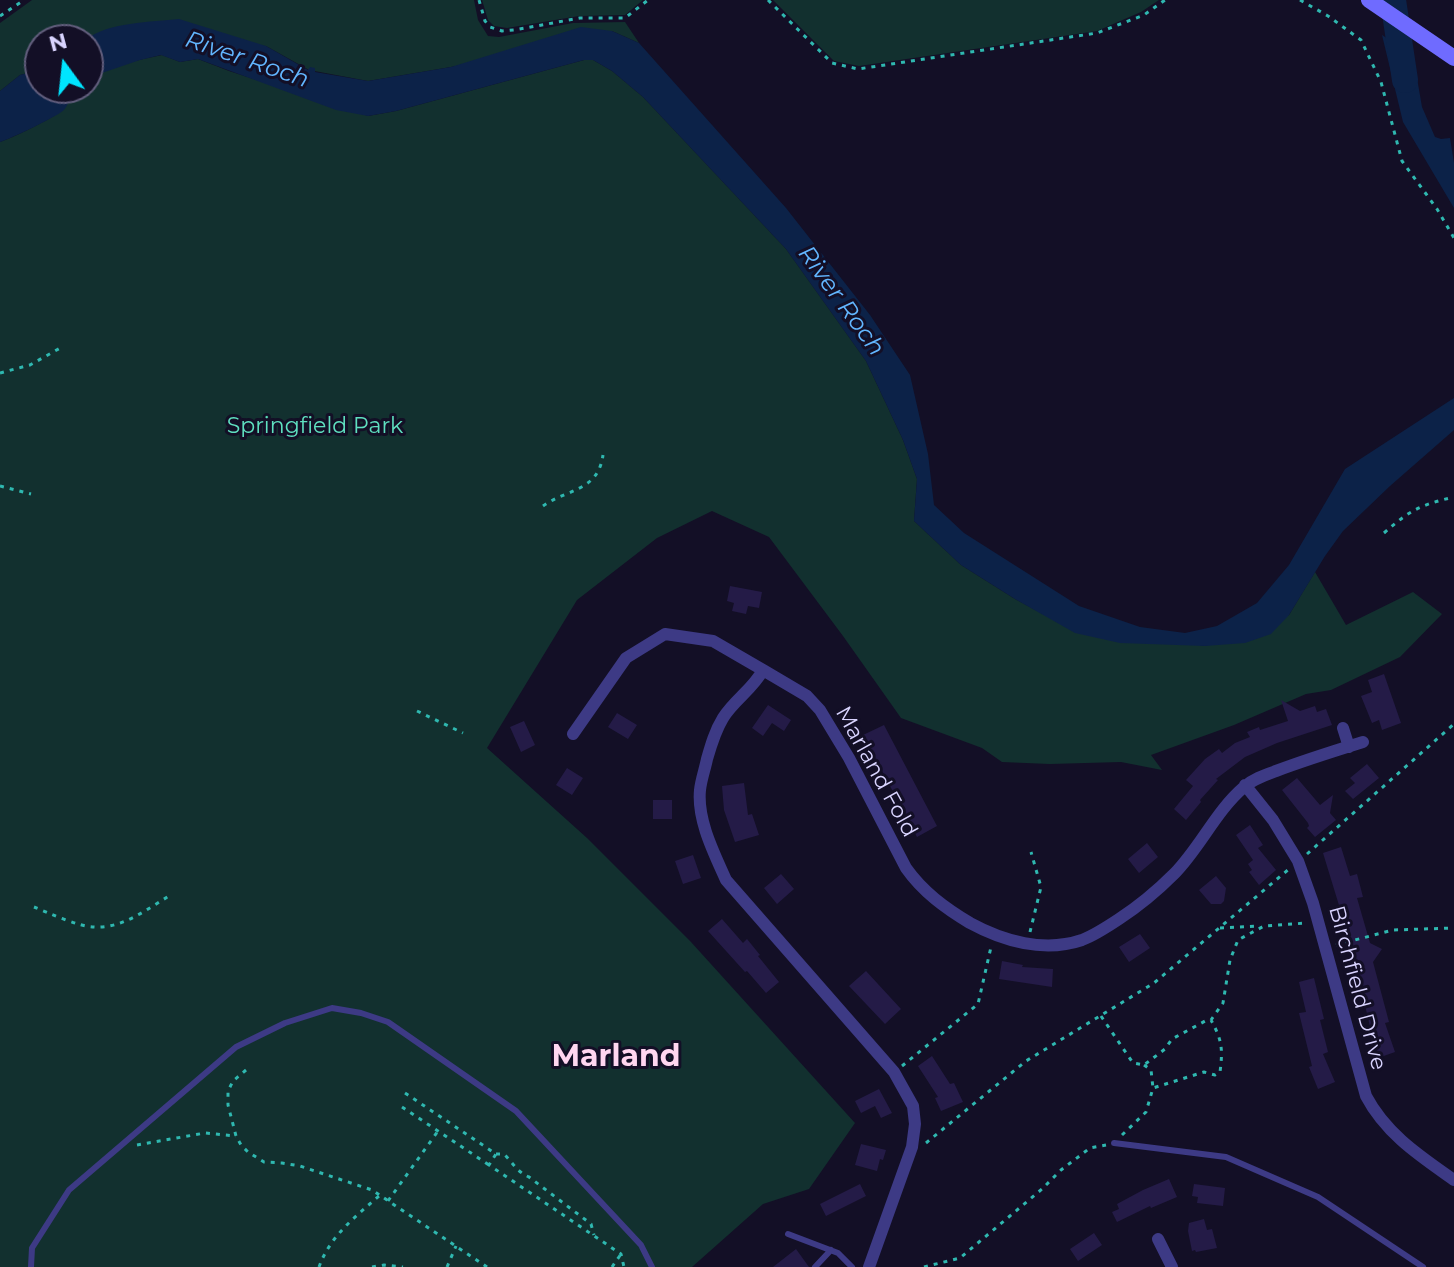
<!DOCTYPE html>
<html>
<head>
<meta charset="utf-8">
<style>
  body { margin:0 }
  #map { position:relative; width:1454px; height:1267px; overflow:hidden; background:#130f26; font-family:Montserrat,sans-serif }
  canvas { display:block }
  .north { position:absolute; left:24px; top:24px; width:80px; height:80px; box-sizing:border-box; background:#130f26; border:2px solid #625e7d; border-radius:50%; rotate:345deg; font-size:22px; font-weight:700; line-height:32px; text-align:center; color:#d9d4ff }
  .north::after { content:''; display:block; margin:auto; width:28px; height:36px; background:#00e5ff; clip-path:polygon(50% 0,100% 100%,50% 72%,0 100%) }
</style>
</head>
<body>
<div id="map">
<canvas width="1454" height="1267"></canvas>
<div class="north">N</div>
</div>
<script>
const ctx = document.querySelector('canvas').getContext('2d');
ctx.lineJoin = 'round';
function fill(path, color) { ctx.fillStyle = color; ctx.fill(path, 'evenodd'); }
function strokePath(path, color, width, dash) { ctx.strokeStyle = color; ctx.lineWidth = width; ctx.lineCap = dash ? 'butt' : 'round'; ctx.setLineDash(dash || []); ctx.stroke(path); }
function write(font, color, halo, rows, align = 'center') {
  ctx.font = font + ' Montserrat,sans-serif'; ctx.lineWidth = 6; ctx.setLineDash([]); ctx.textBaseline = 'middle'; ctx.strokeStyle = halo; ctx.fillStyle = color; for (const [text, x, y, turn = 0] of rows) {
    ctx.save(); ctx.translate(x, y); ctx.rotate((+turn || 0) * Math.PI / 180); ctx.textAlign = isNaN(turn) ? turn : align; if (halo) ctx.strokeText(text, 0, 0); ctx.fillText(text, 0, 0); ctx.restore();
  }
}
fill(new Path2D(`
  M32 0H474L478 20 488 36 499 37 573 23 625 22 639 43 612 31 451 67 368 81 309 70 266 46 91 35 86 40H40V70L20 75 0 91V23Z
  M482 0H643L625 15 579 16 507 28 494 26 488 20Z
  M773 0H1159L1141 12 1097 31 859 66 834 61Z
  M162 55 180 62 198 59 229 71 368 116 396 111 584 60H593L612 71 643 97 786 249 866 361 903 440 917 479 914 521 961 565 1015 599 1043 614 1205 646 1289 615 1315 572 1346 625 1413 592 1442 614 1400 657 1331 690 1306 694 1234 725 1151 755 1162 770 1121 762 1050 764 1002 762 982 748 901 718 843 636 769 537 712 511 657 538 577 600 487 748 587 838 691 942 855 1123 809 1189 763 1204 692 1267H0V142C12 138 54 118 62 110 75 99 65 88 88 88V80C108 66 138 60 162 55Z`), '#12302f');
fill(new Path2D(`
  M179 19 266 46 308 70 310 67 315 68V72L368 81 451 67 581 27 612 31 639 43 786 208 870 315 910 375 928 454 934 505 964 533 1079 606 1140 627 1185 633 1217 626 1257 603 1289 565 1345 469 1454 398V430L1390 486 1343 531 1325 556 1289 615 1271 634 1245 643 1205 646 1120 643 1075 633 1015 599 961 565 914 521 917 479 903 440 866 361 786 249 643 97 612 71 593 60H584L396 111 368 116 336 110 198 59 180 62 161 55 140 60 96 75 88 80V40H86C106 22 153 22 179 19Z
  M1382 35 1413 55 1422 107 1435 137 1441 139 1450 138 1454 163V208L1403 122Z
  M40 70V88H77C69 94 70 103 64 110 58 116 10 139 0 142V91L20 75Z`), '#0c2248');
strokePath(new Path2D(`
  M1393 0 1405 80`), '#0c2248', 26);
fill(new Path2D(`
  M730 586 762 592 759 608 748 606 746 614 732 611 734 603 727 601Z
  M1384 674 1401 723 1382 730 1379 720 1372 723 1361 696 1372 692 1368 680Z
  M1281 700 1300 711 1315 706 1317 712 1326 709 1332 725 1277 743 1245 757 1216 779 1218 780 1200 800 1201 802 1186 820 1174 809 1193 786 1186 780 1205 759 1219 749 1222 753 1235 743 1250 737 1247 732 1259 727 1260 730 1288 721Z
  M768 705 791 720 784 731 772 723 763 736 752 728Z
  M617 713 637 725 628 739 608 727Z
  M524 721 535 745 521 752 510 727Z
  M884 725 937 826 917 837 863 735Z
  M1367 764 1379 778 1353 799 1345 791 1355 783 1350 778Z
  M567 768 583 778 572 795 556 785Z
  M1297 778 1320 805 1333 795 1330 813 1336 820 1315 837 1307 828 1309 826 1308 823 1282 790Z
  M744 783 748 815 752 814 759 835 735 842 724 810 722 786Z
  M653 800H672V819H653Z
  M1250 825 1263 845 1258 848 1276 870 1259 885 1249 872 1252 870 1248 864 1253 860 1236 835Z
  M1147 843 1158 857 1139 873 1128 859Z
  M1341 847 1350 876 1357 874 1363 897 1357 898 1370 943 1382 949 1373 962 1389 1022 1385 1023 1395 1052 1378 1058 1370 1035H1372L1349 938 1323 853Z
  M693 855 701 878 683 884 675 861Z
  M781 874 794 889 777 904 764 888Z
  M1216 876 1226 888 1224 901 1221 904H1211L1199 890Z
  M722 919 743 943 747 939 760 955 758 956 779 982 766 993 747 971 745 972 708 931Z
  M1140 934 1150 948 1129 962 1119 947Z
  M1002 961 1023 965 1022 967 1053 969 1052 987 999 979Z
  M866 971 901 1009 885 1024 849 986Z
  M1314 978 1324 1019 1320 1020 1328 1052 1323 1054 1335 1082 1318 1089 1309 1067 1312 1066 1299 1013 1306 1012 1299 982Z
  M932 1056 950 1084 954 1083 963 1102 941 1111 935 1098 938 1097 918 1066Z
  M879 1089 892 1113 881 1118 875 1106 861 1113 855 1101Z
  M861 1144 886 1150 883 1160 880 1159 877 1171 855 1165Z
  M1169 1179 1177 1197 1151 1208 1150 1206 1117 1222 1112 1212 1119 1209 1117 1204 1143 1190Z
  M860 1184 866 1196 826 1216 820 1204Z
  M1194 1184 1225 1188 1223 1206 1197 1203 1198 1197 1192 1196Z
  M1204 1219 1207 1230 1212 1229 1217 1248 1196 1252 1195 1250 1192 1251 1188 1231 1189 1223Z
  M1094 1233 1102 1245 1078 1261 1070 1249Z
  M796 1249 809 1267H773Z`), '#241b47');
strokePath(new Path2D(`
  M479 0 485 21 490 27 502 31 514 30 580 18H625L648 0
  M768 0 832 63 858 69 1097 33 1144 15 1165 0
  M1300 0 1328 16 1361 40 1381 82 1402 161 1437 209 1454 238
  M0 16 24 0
  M0 373 30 365 62 347
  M0 486 31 494
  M543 506C566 489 598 492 603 455
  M1384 533C1410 510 1420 505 1454 497
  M417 711 463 733
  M1307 854 1454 724
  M34 907C49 913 79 927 94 927 121 929 146 910 169 896
  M1220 928 1260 926
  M1030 932 1041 887 1031 852
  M1336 945 1393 930 1454 928
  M1101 1016 1133 1063 1144 1065 1165 1049 1172 1039 1207 1020H1211L1223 1003 1230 960 1238 940 1264 926 1307 923
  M1144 1065 1151 1070 1153 1088
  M902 1066 978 1004 991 947
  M246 1070 233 1081 228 1091V1105L236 1136 241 1145 248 1152 264 1162 282 1163 300 1166 372 1190 487 1267
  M405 1093 496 1154 489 1165 621 1254 624 1267
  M402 1107 489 1165
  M1122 1135 1146 1112 1153 1088 1204 1072 1215 1075 1220 1072C1223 1049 1222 1040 1211 1020
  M926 1143 1026 1061 1154 983 1289 869
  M137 1145 205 1133 236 1136
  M496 1154H504C513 1163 517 1172 529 1177L591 1224 594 1235
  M388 1201 438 1131
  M319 1267C330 1236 355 1217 379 1196
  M372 1267 384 1265 403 1267
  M447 1267 456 1246
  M612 1267 621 1254
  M924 1267 960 1258 1042 1189 1061 1170 1090 1148 1106 1145`), '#2fb8b0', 3, [4, 6]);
strokePath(new Path2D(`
  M1114 1143 1226 1157 1318 1197 1423 1267
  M788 1234 838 1253 852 1267
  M31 1267 32 1248 69 1190 236 1047 285 1023 332 1008 361 1013 388 1022 516 1111 641 1245 652 1267
  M815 1267 831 1250`), '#3d3a85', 6);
strokePath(new Path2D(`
  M1343 728 1349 747
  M573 734 626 658 665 634 713 641 763 670
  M1245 785 1273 820 1298 861 1313 903 1366 1096C1386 1134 1420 1156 1454 1180
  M1158 1239 1172 1267
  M869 1267 912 1147 915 1124 913 1106 894 1072 726 880C714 853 697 820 700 790 701 780 705 769 707 759 711 745 715 731 723 718 734 700 753 689 763 670L807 696 820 710 849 758 906 868C923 892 945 908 970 923 1003 941 1044 953 1082 940 1095 935 1107 927 1119 919 1139 906 1158 890 1175 873 1201 846 1216 811 1244 787 1253 779 1265 775 1276 771 1305 760 1334 751 1363 742`), '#3d3a85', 12);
strokePath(new Path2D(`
  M1369 0 1454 58`), '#6f6bff', 16);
write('22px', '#5fe0c0', '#130f26', [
  ["Springfield Park",315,427]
]);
write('22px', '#d9d4ff', '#130f26', [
  ["Marland Fold",876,772,61],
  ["Birchfield Drive",1357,988,75]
]);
write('italic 24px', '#62b6ff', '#130f26', [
  ["River Roch",247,60,19],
  ["River Roch",841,301,54]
]);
write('bold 30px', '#ffd6f0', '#130f26', [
  ["Marland",616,1057]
]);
</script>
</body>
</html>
